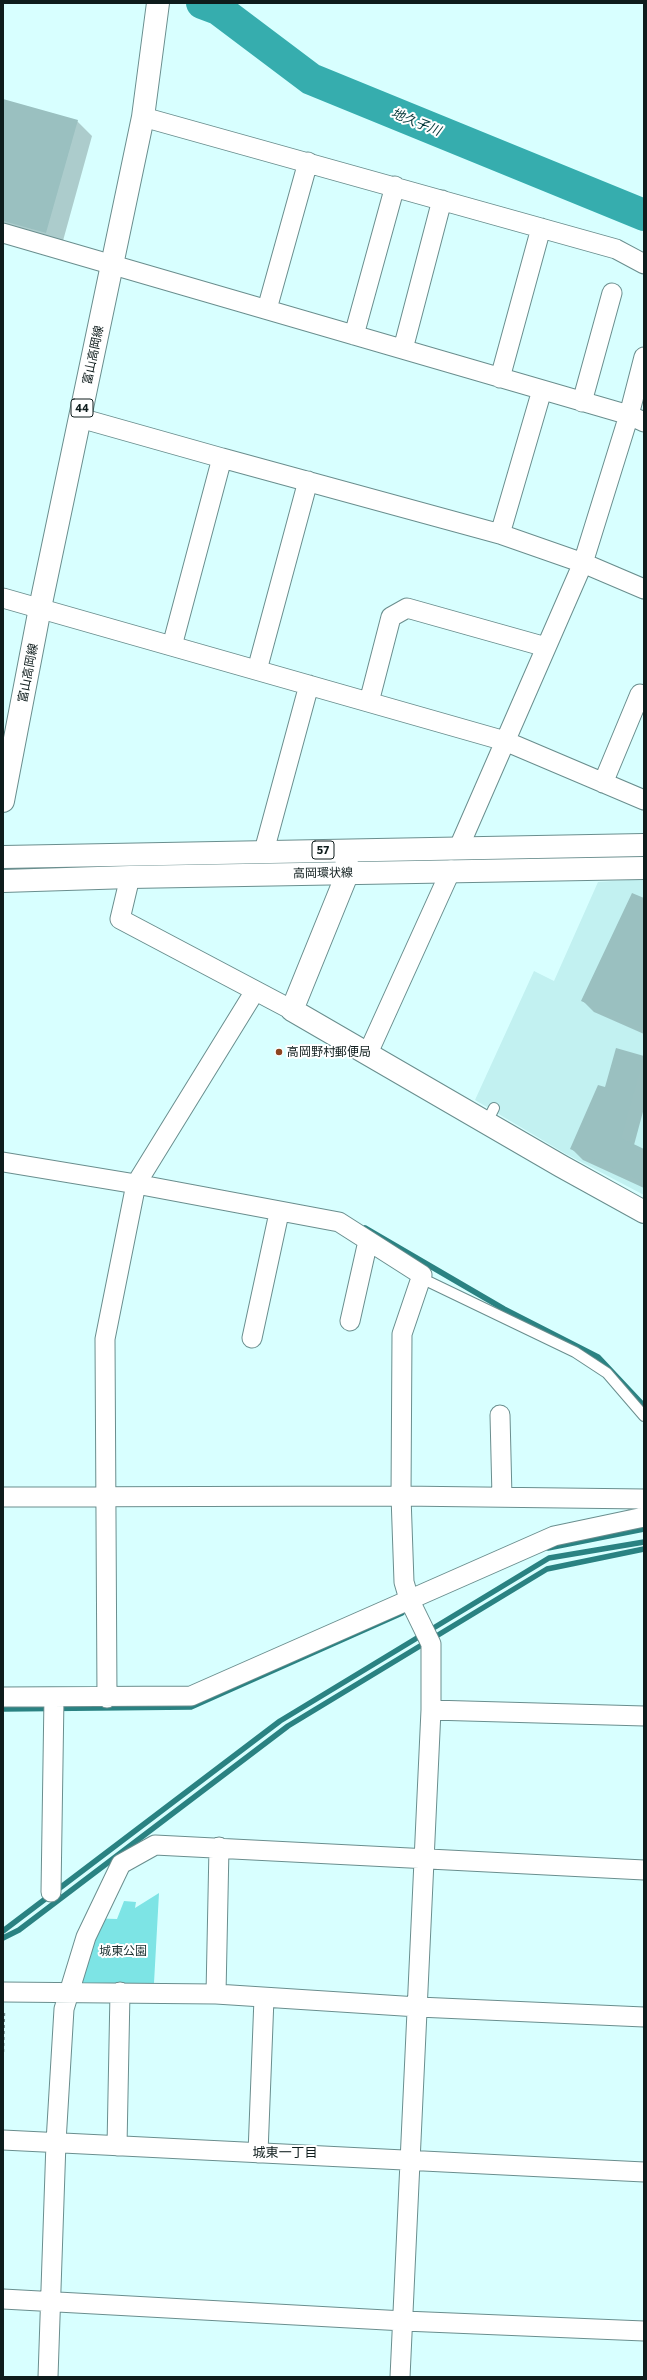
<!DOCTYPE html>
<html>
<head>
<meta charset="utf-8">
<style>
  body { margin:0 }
  #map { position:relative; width:647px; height:2380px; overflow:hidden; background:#d8ffff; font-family:Commissioner,sans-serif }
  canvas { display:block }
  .frame { position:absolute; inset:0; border:4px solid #0e1c1c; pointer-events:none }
</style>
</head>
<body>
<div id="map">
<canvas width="647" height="2380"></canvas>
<div class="frame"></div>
</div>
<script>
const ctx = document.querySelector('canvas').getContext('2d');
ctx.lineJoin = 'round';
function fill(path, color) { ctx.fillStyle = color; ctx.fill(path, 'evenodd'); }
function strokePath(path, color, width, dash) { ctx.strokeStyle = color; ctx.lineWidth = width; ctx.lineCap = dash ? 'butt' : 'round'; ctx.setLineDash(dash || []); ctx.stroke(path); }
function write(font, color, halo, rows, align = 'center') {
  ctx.font = font + ' Commissioner,"Noto Sans JP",sans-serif'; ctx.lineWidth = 4; ctx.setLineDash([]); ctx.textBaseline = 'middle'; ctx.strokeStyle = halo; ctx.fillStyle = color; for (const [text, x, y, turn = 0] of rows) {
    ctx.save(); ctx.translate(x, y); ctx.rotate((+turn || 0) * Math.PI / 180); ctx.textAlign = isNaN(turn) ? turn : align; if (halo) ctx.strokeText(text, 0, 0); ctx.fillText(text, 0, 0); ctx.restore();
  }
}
fill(new Path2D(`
  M644 879V1195L566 1154 475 1100 534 971 554 981 598 882Z`), '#c2f1f1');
fill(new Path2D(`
  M159 1893 154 1983H67L86 1918 117 1919 124 1901 136 1902 135 1908Z`), '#7de4e5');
fill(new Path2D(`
  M3 100 77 121 92 136 61 248 3 231Z
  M644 900V1034L594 1012 583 1001Z
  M643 1057 644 1108 634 1145 644 1150V1188L583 1160 572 1149 605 1088Z`), '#0003');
strokePath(new Path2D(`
  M365 1228 504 1309 598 1357 644 1406
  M548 1548 644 1529
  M3 1709 191 1707 402 1613
  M3 1931 280 1721 549 1558 644 1542
  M3 1938 19 1930 288 1726 547 1569 644 1549`), '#2a8282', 5.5);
strokePath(new Path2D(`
  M202 3 218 9 311 79 644 215`), '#36adae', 32);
fill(new Path2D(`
  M3 99 78 120 46 233 3 221Z
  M632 893 644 898V1028L581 1001Z
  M616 1048 644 1056 621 1138 644 1149V1182L570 1149 598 1085 605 1087Z`), '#9ac0c0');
const service = new Path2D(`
  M487 1122 494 1108
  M421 1278 575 1352 607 1373 644 1416`);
const minor = new Path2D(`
  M143 117 616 249 644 264
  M3 233 629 415 644 422
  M267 309 308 162
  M354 335 395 186
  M403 349 442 200
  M500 378 541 228
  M542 390 500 534 583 563 644 589
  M582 402 612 293
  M80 418 222 458
  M3 598 505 741 644 800
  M172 646 222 458 500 534
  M257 670 308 481
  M369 702 391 617 407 608 546 647
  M603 783 640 694 644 696
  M459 847 583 563 629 415 644 357
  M264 851 309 685
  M130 877 120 919 292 1010
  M368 1053 451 870
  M3 1162 136 1184 339 1222 422 1275 402 1334 401 1496 404 1582 409 1599 431 1644V1710L400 2377
  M350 1321 368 1241
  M252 1338 279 1213
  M500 1415 502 1497
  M3 1497 401 1496 644 1499
  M3 1697 191 1696 554 1536 644 1517
  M107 1698 105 1339 136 1184 255 991
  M431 1710 644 1716
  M51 1892 54 1697
  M3 1992 216 1994 418 2007 644 2017
  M216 1994 219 1847
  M3 2140 644 2172
  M117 2146 120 1992
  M258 2153 264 1998
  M3 2299 404 2321 644 2331
  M48 2377 56 2142 64 2009 86 1937 121 1864 155 1845 644 1870`);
const tertiary = new Path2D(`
  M346 857 348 872 292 1010 561 1166 644 1212`);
const primary = new Path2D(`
  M3 801 40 608 143 117 158 3
  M3 857 644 845
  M3 881 130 877 644 868`);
strokePath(service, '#6a8e8e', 12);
strokePath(minor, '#6a8e8e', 21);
strokePath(tertiary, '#6a8e8e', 24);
strokePath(primary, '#6a8e8e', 24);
strokePath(new Path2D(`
  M3 2052 4 2011`), '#789393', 2.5, [3, 3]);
strokePath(service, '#fff', 10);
strokePath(minor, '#fff', 19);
strokePath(tertiary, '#fff', 22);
strokePath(primary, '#fff', 22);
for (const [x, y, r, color] of [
  [279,1052,4,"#8c4520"]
]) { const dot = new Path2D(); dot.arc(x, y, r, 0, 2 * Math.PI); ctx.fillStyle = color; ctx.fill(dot); strokePath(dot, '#fff', 1.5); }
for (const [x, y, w] of [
  [82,408,22],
  [323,850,22]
]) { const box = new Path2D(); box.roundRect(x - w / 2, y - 9, w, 18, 3); ctx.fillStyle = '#fff'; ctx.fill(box); strokePath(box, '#0e1c1c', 1); }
write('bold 11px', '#0e1c1c', null, [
  ["44",82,408],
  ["57",323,850]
]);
write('12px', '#0e1c1c', '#fff', [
  ["富山高岡線",93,355,-78],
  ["富山高岡線",28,673,-79],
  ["高岡環状線",323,873,-1]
]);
write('12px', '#0e1c1c', '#fff', [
  ["高岡野村郵便局",287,1052]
], 'left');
write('12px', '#192e2e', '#fff', [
  ["城東公園",123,1951]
]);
write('italic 13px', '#003536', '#fff', [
  ["地久子川",416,122,22]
]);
write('13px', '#0e1c1c', '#fff', [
  ["城東一丁目",285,2153]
]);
</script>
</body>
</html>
